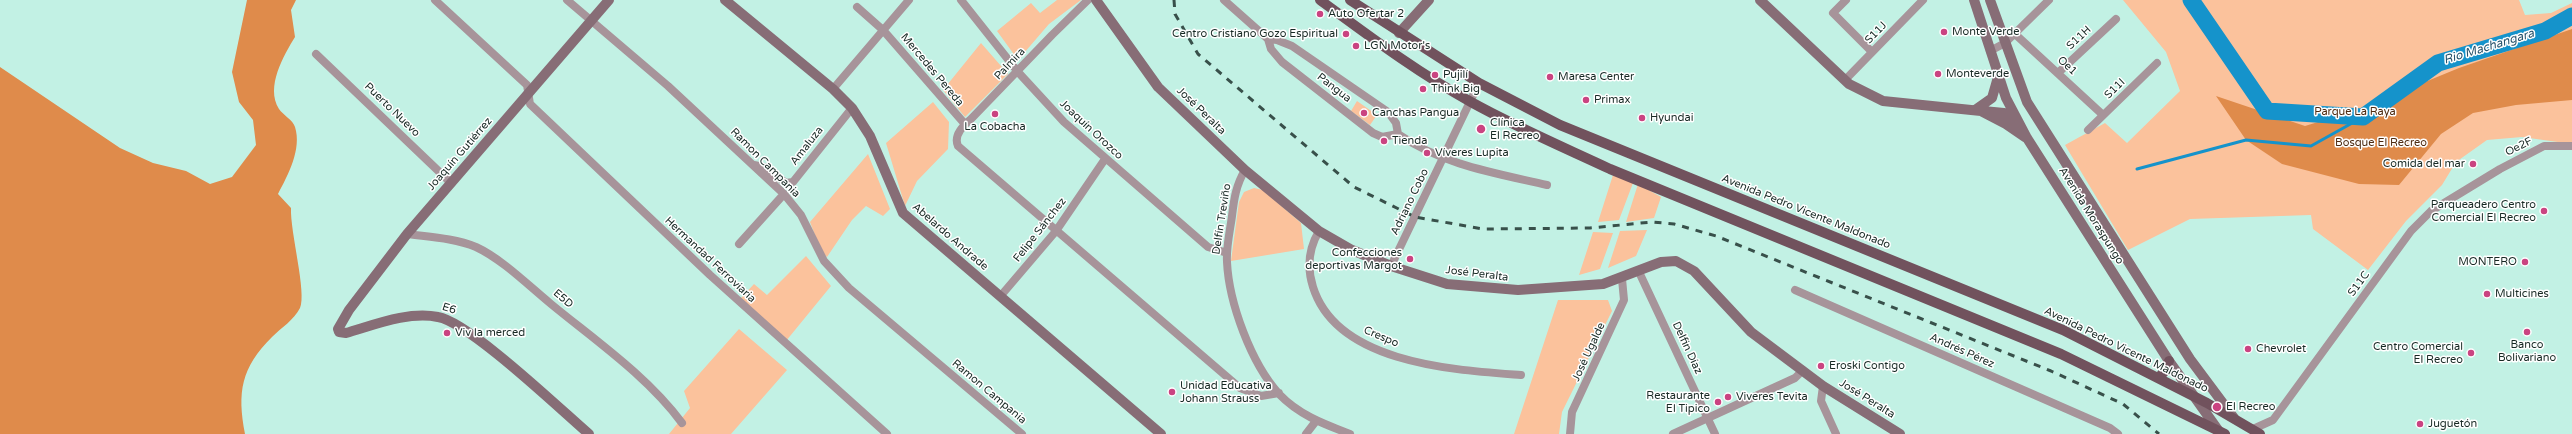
<!DOCTYPE html>
<html>
<head>
<meta charset="utf-8">
<style>
  body { margin:0 }
  canvas { display:block; background:#c2f1e4 }
</style>
</head>
<body>
<canvas width="2572" height="434"></canvas>
<script>
const ctx = document.querySelector('canvas').getContext('2d');
ctx.lineJoin = 'round';
function fill(path, color) { ctx.fillStyle = color; ctx.fill(path, 'evenodd'); }
function strokePath(path, color, width, dash) { ctx.strokeStyle = color; ctx.lineWidth = width; ctx.lineCap = dash ? 'butt' : 'round'; ctx.setLineDash(dash || []); ctx.stroke(path); }
function write(font, color, halo, rows, align = 'center') {
  ctx.font = font + ' "Varela Round",sans-serif'; ctx.lineWidth = 3; ctx.setLineDash([]); ctx.textBaseline = 'middle'; ctx.strokeStyle = halo; ctx.fillStyle = color; for (const [text, x, y, turn = 0] of rows) {
    ctx.save(); ctx.translate(x, y); ctx.rotate((+turn || 0) * Math.PI / 180); ctx.textAlign = isNaN(turn) ? turn : align; if (halo) ctx.strokeText(text, 0, 0); ctx.fillText(text, 0, 0); ctx.restore();
  }
}
fill(new Path2D(`
  M1057 0H1081L1049 24 1018 60 997 31 1031 3 1040 13Z
  M2123 0H2519L2525 15 2551 13 2572 3V144L2522 137 2487 140 2456 162 2442 185 2406 221 2368 270 2313 229 2311 215 2190 219 2128 250 2065 145 2105 123 2127 143 2180 91 2166 52Z
  M981 43 1008 74 965 117 943 90Z
  M1357 101 1377 115 1370 125 1351 111Z
  M933 102 949 122 948 149 917 181 905 206 886 143Z
  M868 154 890 209 883 216 866 206 852 220 827 257 821 251 810 222Z
  M1613 175 1633 183 1619 220 1598 222Z
  M1638 184 1661 197 1654 218 1626 222Z
  M1254 188 1263 190 1301 223 1304 249 1231 261 1239 202 1244 192Z
  M1647 230 1636 256 1608 268 1620 231Z
  M1593 232 1613 233 1600 269 1579 275Z
  M806 256 831 286 786 341 740 299 754 284 767 295Z
  M1558 300H1608L1612 311 1562 412 1559 434H1514Z
  M739 329 787 370 731 434H669L690 408 684 391Z`), '#fbc29c');
fill(new Path2D(`
  M247 0H296L291 10 295 37C284 55 265 87 279 109 283 115 293 120 295 127 302 149 288 175 278 194L291 208C290 232 307 293 300 308 294 320 281 328 272 337 241 368 237 392 245 434H0V67L120 148 153 163 186 171 210 184 232 177 256 145 253 120 239 102 232 72Z
  M2572 29V100L2516 105 2473 113 2441 134 2399 185 2359 184 2282 164 2246 140 2216 96 2305 126 2357 110 2459 68Z`), '#df8b4b');
strokePath(new Path2D(`
  M2137 169 2246 140 2311 146 2363 117`), '#1593cb', 3);
strokePath(new Path2D(`
  M2191 0 2267 111 2363 117 2438 63 2545 31 2572 16`), '#1593cb', 17);
strokePath(new Path2D(`
  M435 0 527 85 530 104 710 275 887 434
  M567 0 668 86 784 194 801 215 824 261 849 288 1022 434
  M961 0 1018 72 1064 122 1208 247 1227 253
  M1088 0 1052 35 971 119C964 125 953 135 958 146L1240 388 1261 396 1279 393
  M1224 0 1268 39 1271 49 1282 62 1373 133 1382 137 1398 134
  M1846 0 1833 13 1872 52
  M857 7 883 30 964 123
  M2015 34 2103 115
  M1268 39 1277 40 1292 46 1388 112 1396 123 1398 134C1443 165 1495 173 1547 185
  M1990 51 2005 43 2049 0
  M316 54 451 183
  M2058 73 2116 19
  M1845 80 1923 0
  M833 89 909 0
  M2088 130 2157 63
  M754 165 764 167 786 183 793 182 852 108
  M1245 170C1236 185 1234 199 1232 216 1230 231 1226 247 1227 262 1229 303 1251 363 1279 394 1299 415 1324 424 1350 434
  M1319 231C1309 248 1307 268 1313 287 1337 364 1455 370 1521 375
  M407 234C429 237 454 238 476 247 502 259 529 286 551 304 596 341 647 376 682 423
  M739 244 784 194
  M1391 266 1479 83
  M1639 272 1715 434
  M1795 290 2110 428 2118 434
  M1004 292 1056 231 1105 159
  M1823 386 1821 401 1836 434
  M2253 429 2273 420 2411 231 2431 211 2500 169 2544 146H2572
  M1306 434 1316 421
  M1570 434 1572 412 1624 300 1622 279
  M1673 434 1795 378 1803 370`), '#a7949a', 8);
strokePath(new Path2D(`
  M725 0 833 89 852 108 870 136 903 213 1161 434
  M1096 0 1158 87 1245 170 1319 231 1352 250 1391 266 1447 284 1518 290 1603 284 1661 262 1676 261 1694 271 1751 332 1823 386 1900 434
  M1760 0 1849 84 1883 101 1981 111 2006 124 2025 137
  M1974 0 2006 98 2027 138 2169 361 2218 430
  M1990 0 2027 102 2190 359 2234 418
  M1399 33 1429 0
  M1975 110 1992 98 1998 77
  M1983 111 2004 113 2016 120
  M589 434C560 409 469 322 438 317 408 311 374 325 346 333L339 332 338 329 349 310 407 234 609 0`), '#876d76', 10);
strokePath(new Path2D(`
  M1320 0C1369 36 1418 73 1471 102 1516 127 1563 147 1610 169L2061 354 2225 434
  M1350 0 1479 83 1560 125 2063 330 2207 403 2260 434
  M2158 378 2165 371 2169 361`), '#71525d', 10);
strokePath(new Path2D(`
  M1174 0 1175 14 1198 54 1354 187 1415 217 1483 229 1590 228 1652 222 1674 224 1716 236 2051 371 2123 404 2159 434`), '#38504a', 3, [7, 7]);
for (const [x, y, r, color] of [
  [1320,14,4,"#ca4381"],
  [1944,32,4,"#ca4381"],
  [1346,34,4,"#ca4381"],
  [1356,46,4,"#ca4381"],
  [1938,74,4,"#ca4381"],
  [1435,75,4,"#ca4381"],
  [1550,77,4,"#ca4381"],
  [1423,89,4,"#ca4381"],
  [1586,100,4,"#ca4381"],
  [1364,113,4,"#ca4381"],
  [995,114,4,"#ca4381"],
  [1642,118,4,"#ca4381"],
  [1481,129,5,"#ca4381"],
  [1384,141,4,"#ca4381"],
  [1427,153,4,"#ca4381"],
  [2473,164,4,"#ca4381"],
  [2544,211,4,"#ca4381"],
  [1410,259,4,"#ca4381"],
  [2525,262,4,"#ca4381"],
  [2487,294,4,"#ca4381"],
  [2527,332,4,"#ca4381"],
  [447,333,4,"#ca4381"],
  [2248,349,4,"#ca4381"],
  [2471,353,4,"#ca4381"],
  [1821,366,4,"#ca4381"],
  [1172,392,4,"#ca4381"],
  [1728,397,4,"#ca4381"],
  [1718,402,4,"#ca4381"],
  [2217,407,5,"#ca4381"],
  [2420,424,4,"#ca4381"]
]) { const dot = new Path2D(); dot.arc(x, y, r, 0, 2 * Math.PI); ctx.fillStyle = color; ctx.fill(dot); strokePath(dot, '#fff', 1.5); }
write('11px', '#172924', '#fff', [
  ["Auto Ofertar 2",1328,14],
  ["Monte Verde",1952,32],
  ["Centro Cristiano Gozo Espiritual",1338,34,"right"],
  ["LGN Motor's",1364,46],
  ["Monteverde",1946,74],
  ["Pujilí",1443,75],
  ["Maresa Center",1558,77],
  ["Think Big",1431,89],
  ["Primax",1594,100],
  ["Canchas Pangua",1372,113],
  ["Hyundai",1650,118],
  ["Clínica",1490,123],
  ["El Recreo",1490,136],
  ["La Cobacha",995,127,"center"],
  ["Tienda",1392,141],
  ["Víveres Lupita",1435,153],
  ["Comida del mar",2465,164,"right"],
  ["Parqueadero Centro",2536,205,"right"],
  ["Comercial El Recreo",2536,218,"right"],
  ["Confecciones",1402,253,"right"],
  ["deportivas Margot",1402,266,"right"],
  ["MONTERO",2517,262,"right"],
  ["Multicines",2495,294],
  ["Viv la merced",455,333],
  ["Banco",2527,345,"center"],
  ["Bolivariano",2527,358,"center"],
  ["Centro Comercial",2463,347,"right"],
  ["El Recreo",2463,360,"right"],
  ["Chevrolet",2256,349],
  ["Eroski Contigo",1829,366],
  ["Unidad Educativa",1180,386],
  ["Johann Strauss",1180,399],
  ["Restaurante",1710,396,"right"],
  ["El Tipico",1710,409,"right"],
  ["Viveres Tevita",1736,397],
  ["El Recreo",2226,407],
  ["Juguetón",2428,424]
], 'left');
write('11px', '#172924', '#fff', [
  ["S11J",1876,33,-46],
  ["S11H",2079,38,-43],
  ["Palmira",1010,64,-47],
  ["Oe1",2067,66,43],
  ["Mercedes Pereda",932,70,50],
  ["Pangua",1334,88,38],
  ["S11I",2115,89,-44],
  ["Puerto Nuevo",392,110,44],
  ["José Peralta",1201,111,44],
  ["Joaquín Orozco",1091,130,43],
  ["Amaluza",807,146,-52],
  ["Oe2F",2519,147,-27],
  ["Joaquín Gutiérrez",460,154,-49],
  ["Ramon Campania",765,163,45],
  ["Adriano Cobo",1410,202,-64],
  ["Avenida Pedro Vicente Maldonado",1806,212,22],
  ["Avenida Moraspungo",2091,216,58],
  ["Delfín Treviño",1222,219,-81],
  ["Felipe Sánchez",1040,230,-52],
  ["Abelardo Andrade",950,237,41],
  ["Hermandad Ferroviaria",710,260,43],
  ["José Peralta",1477,274,7],
  ["S11C",2359,284,-54],
  ["E5D",563,299,40],
  ["E6",449,309,18],
  ["Crespo",1381,337,23],
  ["Delfin Díaz",1687,348,65],
  ["Avenida Pedro Vicente Maldonado",2126,350,26],
  ["Andrés Pérez",1962,351,24],
  ["José Ugalde",1589,352,-65],
  ["Ramon Campania",989,392,40],
  ["José Peralta",1867,399,32]
]);
write('11px', '#4e2b11', '#fff', [
  ["Parque La Raya",2355,112],
  ["Bosque El Recreo",2381,143]
]);
write('italic 12px', '#26526b', '#fff', [
  ["Rio Machangara",2489,47,-17]
]);
</script>
</body>
</html>
